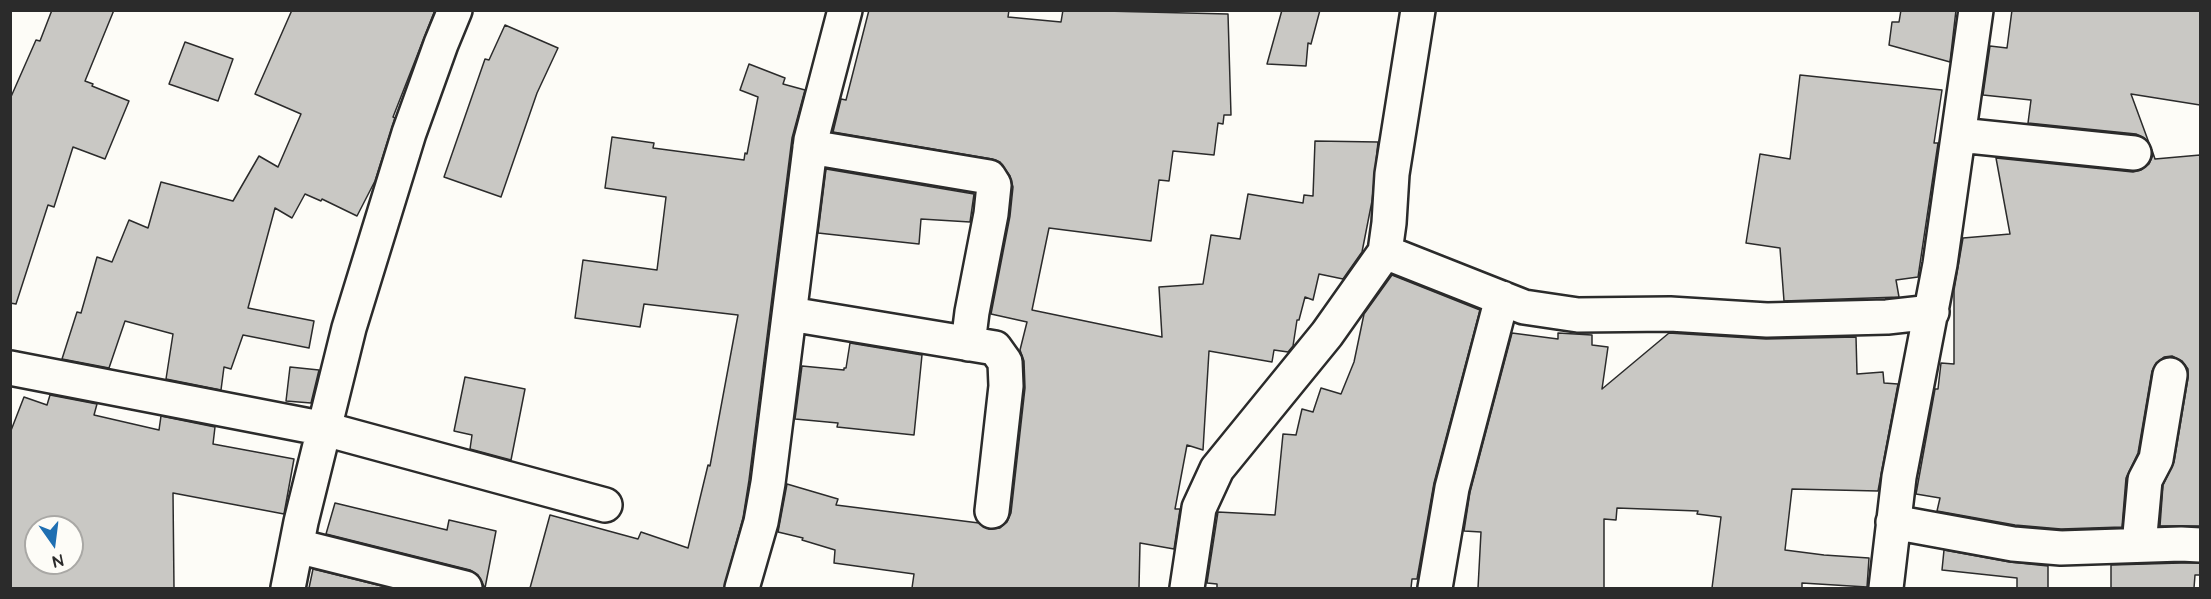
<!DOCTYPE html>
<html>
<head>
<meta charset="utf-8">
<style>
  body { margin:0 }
  #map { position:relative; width:2211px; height:599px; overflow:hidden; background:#fdfcf7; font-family:"Architects Daughter",sans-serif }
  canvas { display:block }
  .frame { position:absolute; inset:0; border:12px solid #2b2b2b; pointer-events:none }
  .north { position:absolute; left:24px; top:515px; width:60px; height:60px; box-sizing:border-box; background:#fdfcf7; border:2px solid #a9a8a5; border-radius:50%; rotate:166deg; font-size:16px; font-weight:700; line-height:24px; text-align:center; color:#2b2b2b }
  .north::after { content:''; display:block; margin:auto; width:21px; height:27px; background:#1f6fb2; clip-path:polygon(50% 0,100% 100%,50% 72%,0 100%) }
</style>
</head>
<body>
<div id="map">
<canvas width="2211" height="599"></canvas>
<div class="frame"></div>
<div class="north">N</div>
</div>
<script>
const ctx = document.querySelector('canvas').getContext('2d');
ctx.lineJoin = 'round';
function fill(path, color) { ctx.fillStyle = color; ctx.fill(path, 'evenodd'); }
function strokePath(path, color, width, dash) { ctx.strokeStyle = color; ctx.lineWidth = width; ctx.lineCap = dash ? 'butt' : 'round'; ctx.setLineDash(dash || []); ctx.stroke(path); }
const building = new Path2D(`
  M52 10H114L85 81 93 84 92 86 129 101 105 159 73 147 54 207 48 205 16 304 10 303V99L36 40 40 41Z
  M292 10H435L393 117 395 118 375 181 357 216 322 199 321 201 305 194 292 218 275 208 248 308 314 321 309 348 243 335 231 369 224 367 221 390 166 379 173 334 125 321 109 368 62 359 77 312 81 313 97 257 112 262 129 220 148 228 161 182 233 201 259 156 278 167 301 114 255 94Z
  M869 10H1009L1008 17 1061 22 1063 10 1228 14 1231 115H1224L1223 124 1218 123 1214 155 1173 151 1169 181 1159 180 1151 241 1049 228 1032 310 1162 337 1159 287 1203 284 1211 235 1240 239 1248 194 1303 203 1304 195 1313 196 1315 141 1378 142 1372 201 1362 252 1343 279 1319 274 1313 300 1305 297 1299 320H1297L1293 346 1288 352 1274 350 1272 362 1209 351 1203 450 1187 445 1175 509H1180L1174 549 1140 543 1139 588H912L914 574 834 563 835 550 802 540 803 538 778 532 787 484 838 499 836 505 979 523 989 529 1000 528 1007 522 1011 513 1025 388 1024 361 1020 350 1027 322 991 314 1010 216 1013 187 1010 176 1000 162 992 159 833 132 841 99 846 100Z
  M1282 10H1320L1311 44 1308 43 1306 66 1267 64Z
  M1901 10H1956L1950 62 1889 45 1892 22H1899Z
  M2012 10H2200V105L2131 94 2149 143 2144 138 2136 134 2028 123 2031 100 1983 95 1990 46 2007 48Z
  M505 25 558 48 537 93 501 197 444 177 485 59 489 60Z
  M185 42 233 59 218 101 169 84Z
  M749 64 785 78 783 84 805 90 792 138 749 480 743 518 724 588H530L550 515 638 539 641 532 688 548 708 465 710 466 738 315 644 304 640 327 575 318 583 260 657 270 666 197 605 188 612 137 654 143 653 148 744 160 745 153 747 154 758 97 740 90Z
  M1800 75 1942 90 1934 143H1938L1918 277 1896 280 1899 297 1784 301 1780 248 1746 243 1760 154 1790 159Z
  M2152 150 2155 159 2200 155V526H2160L2163 485 2174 462 2188 378V369L2182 361 2172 356 2164 357 2156 363 2152 371 2138 453 2126 478 2122 527 2061 529 2015 525 1937 511 1940 498 1916 494 1935 389H1938L1941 363 1954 364V290L1963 238 2010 234 1996 158 2133 172 2141 170 2149 164 2153 155Z
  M826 169 974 194 970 222 921 219 919 244 818 233Z
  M1392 275 1480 310 1434 483 1417 579H1412L1411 588H1217V584L1207 583 1218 512 1275 515 1283 434 1296 435 1302 409 1313 412 1321 388 1341 394 1354 362 1364 314Z
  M1512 333 1558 339V333L1592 335V345L1608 347 1602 389 1669 333 1766 339 1856 337 1857 374 1883 372 1884 383 1898 384 1878 491 1792 489 1785 550 1824 555 1869 558 1867 587 1802 583V588H1712L1721 517 1697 514 1698 511 1617 508 1616 520 1604 519V588H1478L1481 532 1464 531 1470 492Z
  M850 343 922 355 914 435 837 427 838 423 795 419 802 366 844 370V368H846Z
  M290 367 319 370 311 403 286 401Z
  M465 377 525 389 511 460 470 449 472 435 454 431Z
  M50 395 97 404 94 415 159 430 161 416 215 427 213 444 294 459 284 514 173 493 174 588H10V433L24 397 47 405ZM36 527H72V563H36Z
  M335 503 447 530 449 520 496 531 485 588 478 575 470 570 326 534Z
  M1944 550 2010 562 2048 566V588H2017V578L1942 570Z
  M2181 563H2200V575H2195L2194 588H2111V565Z
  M313 569 390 588H309Z`);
fill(building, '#c9c8c4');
strokePath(building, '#2b2b2b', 1.5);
const minor = new Path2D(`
  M1418 10 1392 174 1389 223 1385 252 1524 307 1578 315 1670 314 1767 320 1887 317 1932 312
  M1959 135 2134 153
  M810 147 989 177 994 185 991 214 972 312 968 344
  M790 314 995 348 1005 362 1006 386 992 511
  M10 368 325 429 605 505
  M1893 522 2013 544 2061 548 2181 544 2200 545
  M2139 545 2145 480 2156 459 2170 375
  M297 546 465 588
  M288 588 301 522 349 328 409 133 441 44 455 10
  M742 588 761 522 768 483 811 140 845 10
  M1187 588 1199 508 1217 469 1327 334 1385 252
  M1435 588 1452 488 1502 298
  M1886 588 1899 477 1940 264 1976 10`);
strokePath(minor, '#2b2b2b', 38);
strokePath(minor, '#fdfcf7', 33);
</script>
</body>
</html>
